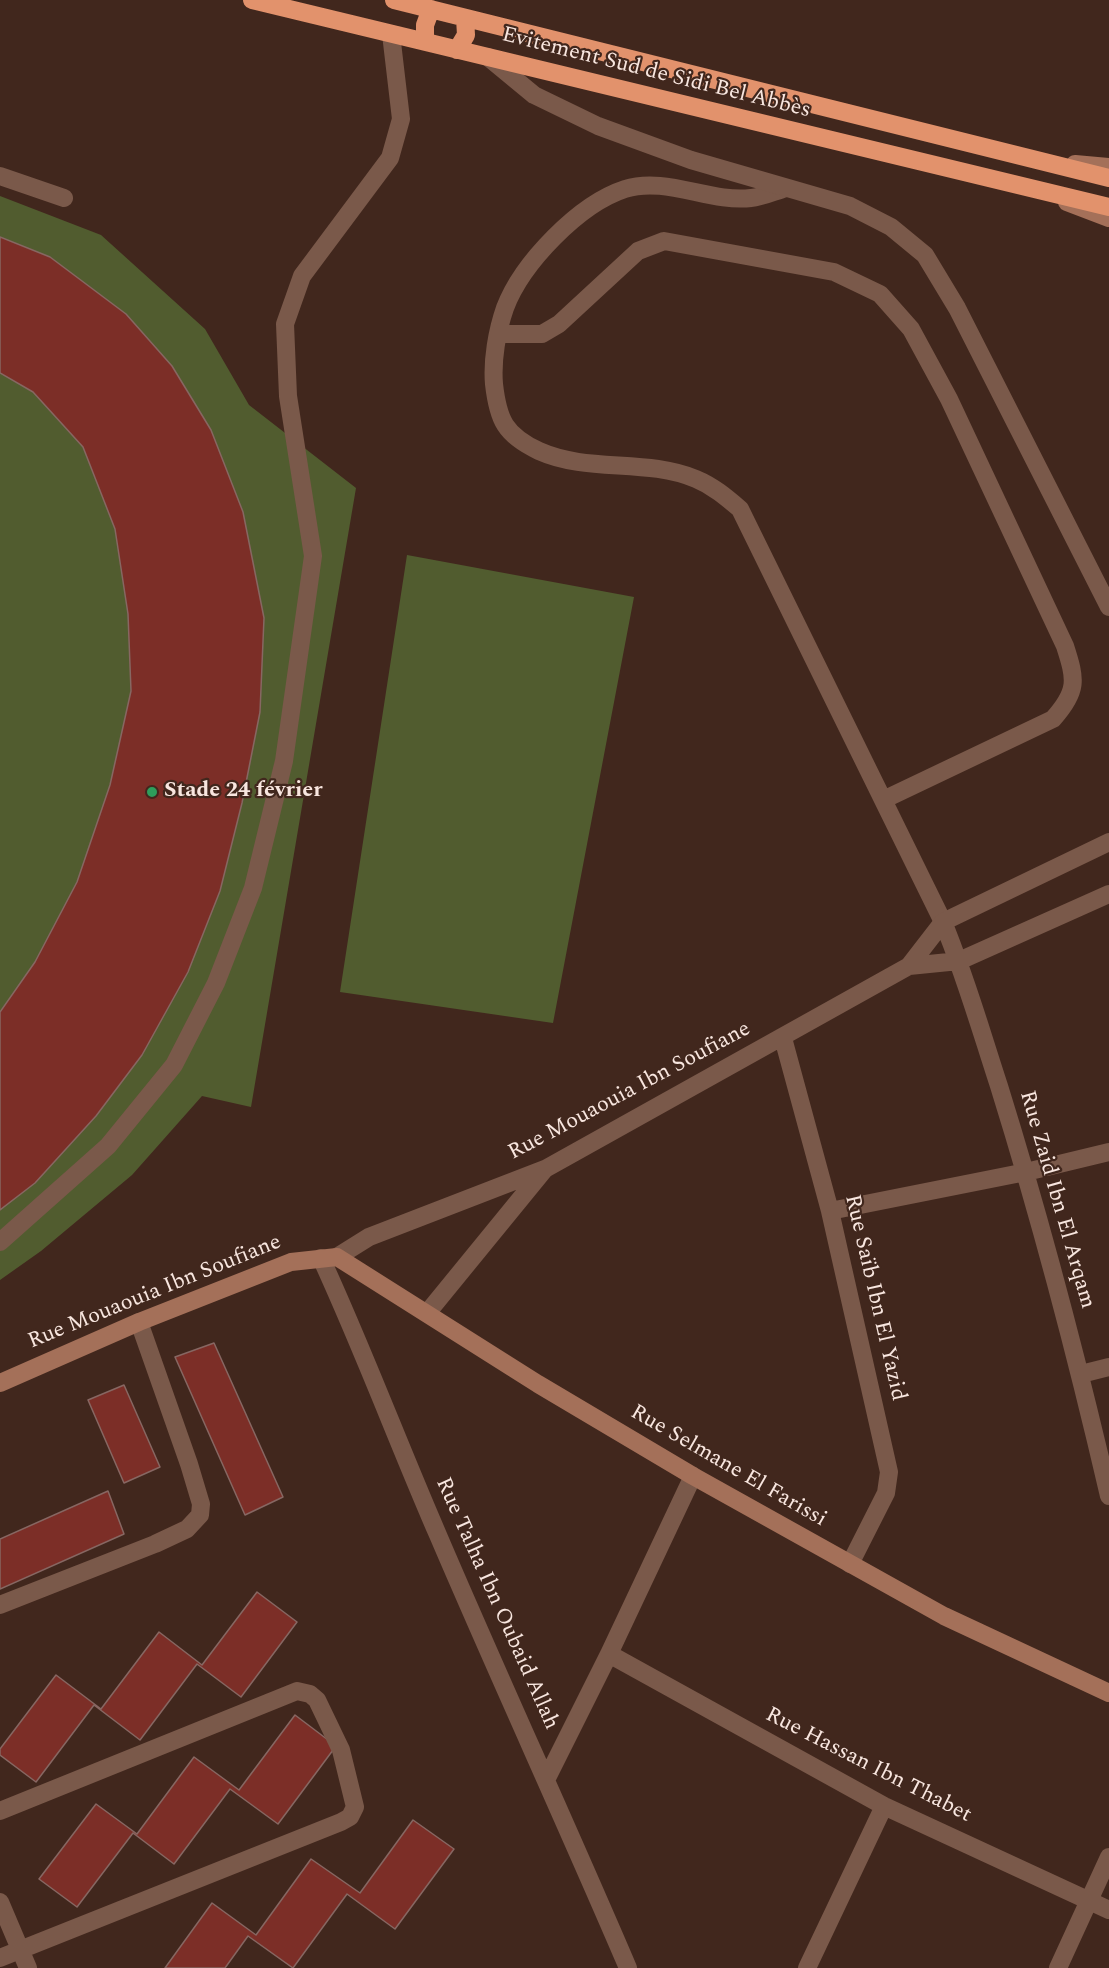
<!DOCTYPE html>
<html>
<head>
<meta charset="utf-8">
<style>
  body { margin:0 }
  canvas { display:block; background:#41271d }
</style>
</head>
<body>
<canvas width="1109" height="1968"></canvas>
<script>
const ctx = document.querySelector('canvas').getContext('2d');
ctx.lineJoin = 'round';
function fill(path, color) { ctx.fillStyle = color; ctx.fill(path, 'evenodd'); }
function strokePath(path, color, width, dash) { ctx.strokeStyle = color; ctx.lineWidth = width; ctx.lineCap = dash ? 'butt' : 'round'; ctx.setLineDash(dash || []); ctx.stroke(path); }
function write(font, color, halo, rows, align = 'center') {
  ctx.font = font + ' Spectral,serif'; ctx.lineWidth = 4.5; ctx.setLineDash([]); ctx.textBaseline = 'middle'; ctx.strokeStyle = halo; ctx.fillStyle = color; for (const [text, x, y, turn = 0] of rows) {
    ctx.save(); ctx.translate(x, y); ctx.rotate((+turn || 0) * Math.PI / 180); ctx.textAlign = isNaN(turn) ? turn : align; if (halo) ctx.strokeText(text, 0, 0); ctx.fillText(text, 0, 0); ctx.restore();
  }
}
fill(new Path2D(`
  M0 196 101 235 205 329 249 405 356 488 251 1107 202 1096 132 1175 41 1251 0 1280Z
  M407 555 634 597 553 1023 340 992Z`), '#515c2f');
const building = new Path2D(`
  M0 237 50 257 126 314 172 366 211 430 243 512 264 618 260 712 242 803 220 891 188 972 142 1055 96 1116 35 1183 0 1210V1012L35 962 77 882 110 785 131 691 128 614 115 529 83 447 33 392 0 373Z
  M214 1343 283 1497 245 1515 175 1357Z
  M124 1385 160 1467 124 1483 88 1400Z
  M108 1491 124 1534 0 1589V1539Z
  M257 1592 297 1622 241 1697 197 1664 140 1740 94 1705 36 1782 0 1755V1749L56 1675 101 1709 159 1632 202 1665Z
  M295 1715 336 1746 278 1824 230 1789 174 1864 133 1833 77 1907 39 1879 96 1804 137 1834 194 1757 239 1790Z
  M413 1820 454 1849 395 1929 347 1894 293 1968 248 1936 225 1968H165L212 1903 256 1935 311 1859 360 1893Z`);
fill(building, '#7c2e27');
strokePath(building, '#876762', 1.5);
strokePath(new Path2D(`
  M0 176 64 198
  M786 188C775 191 763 197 751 198 710 203 666 176 625 189 579 204 522 263 505 308 497 331 492 360 494 384 498 420 505 435 539 451 588 473 646 458 696 479 713 486 726 497 740 509L943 922
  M499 334H542L559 324 638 251 664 241 834 272 880 294 911 329 949 399 1065 646C1076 680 1078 691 1053 719L883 800
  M0 1242 108 1146 174 1065 216 983 253 888 284 761 313 556 288 396 285 324 302 276 390 158 401 119 391 34`), '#7a594a', 18);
strokePath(new Path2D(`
  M488 57 534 95 598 126 691 160 850 206 891 227 925 255 957 308 1109 607
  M943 922C965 975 981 1031 999 1086 1041 1221 1077 1358 1109 1496
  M909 966 943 922 1109 842
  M783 1038 830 1211 889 1472 886 1493 850 1564
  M830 1211 1026 1172 1109 1152
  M337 1257 369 1237 545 1169 909 966 959 961 1109 894
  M321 1258C363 1349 398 1443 438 1535 500 1680 566 1823 628 1968
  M428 1312 544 1170
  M1081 1374 1109 1367
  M0 1605 155 1544 187 1529 200 1515 201 1504 189 1464 139 1322
  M609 1654 884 1806 1109 1910
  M547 1778 609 1654 693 1476
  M0 1811 297 1691 310 1694 317 1700 341 1750 355 1807 350 1817 341 1822 0 1958
  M0 1902 28 1968
  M807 1968 884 1806
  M1058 1968 1109 1857`), '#7a594a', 18);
strokePath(new Path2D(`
  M1075 164 1109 167
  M1067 202 1109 218
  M0 1383 139 1322 291 1262 337 1257 538 1384 693 1476 944 1616 1109 1693`), '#a47059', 18);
strokePath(new Path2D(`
  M252 0 1109 207
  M394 0 1109 178
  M425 42V25L431 9
  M457 50 466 35 465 18`), '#e2926c', 18);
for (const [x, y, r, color] of [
  [152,792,6,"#2e9e5b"]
]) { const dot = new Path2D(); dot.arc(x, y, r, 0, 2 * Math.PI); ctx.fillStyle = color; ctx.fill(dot); strokePath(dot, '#41271d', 2); }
write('22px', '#f8e6df', '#41271d', [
  ["Evitement Sud de Sidi Bel Abbès",656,74,14],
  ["Rue Mouaouia Ibn Soufiane",630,1092,-28],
  ["Rue Zaid Ibn El Arqam",1056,1200,74],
  ["Rue Mouaouia Ibn Soufiane",155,1293,-22],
  ["Rue Saïb Ibn El Yazid",874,1298,77],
  ["Rue Selmane El Farissi",728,1467,30],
  ["Rue Talha Ibn Oubaid Allah",496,1604,66],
  ["Rue Hassan Ibn Thabet",868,1766,27]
]);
write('bold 22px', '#f8e6df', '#41271d', [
  ["Stade 24 février",164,792]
], 'left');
</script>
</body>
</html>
